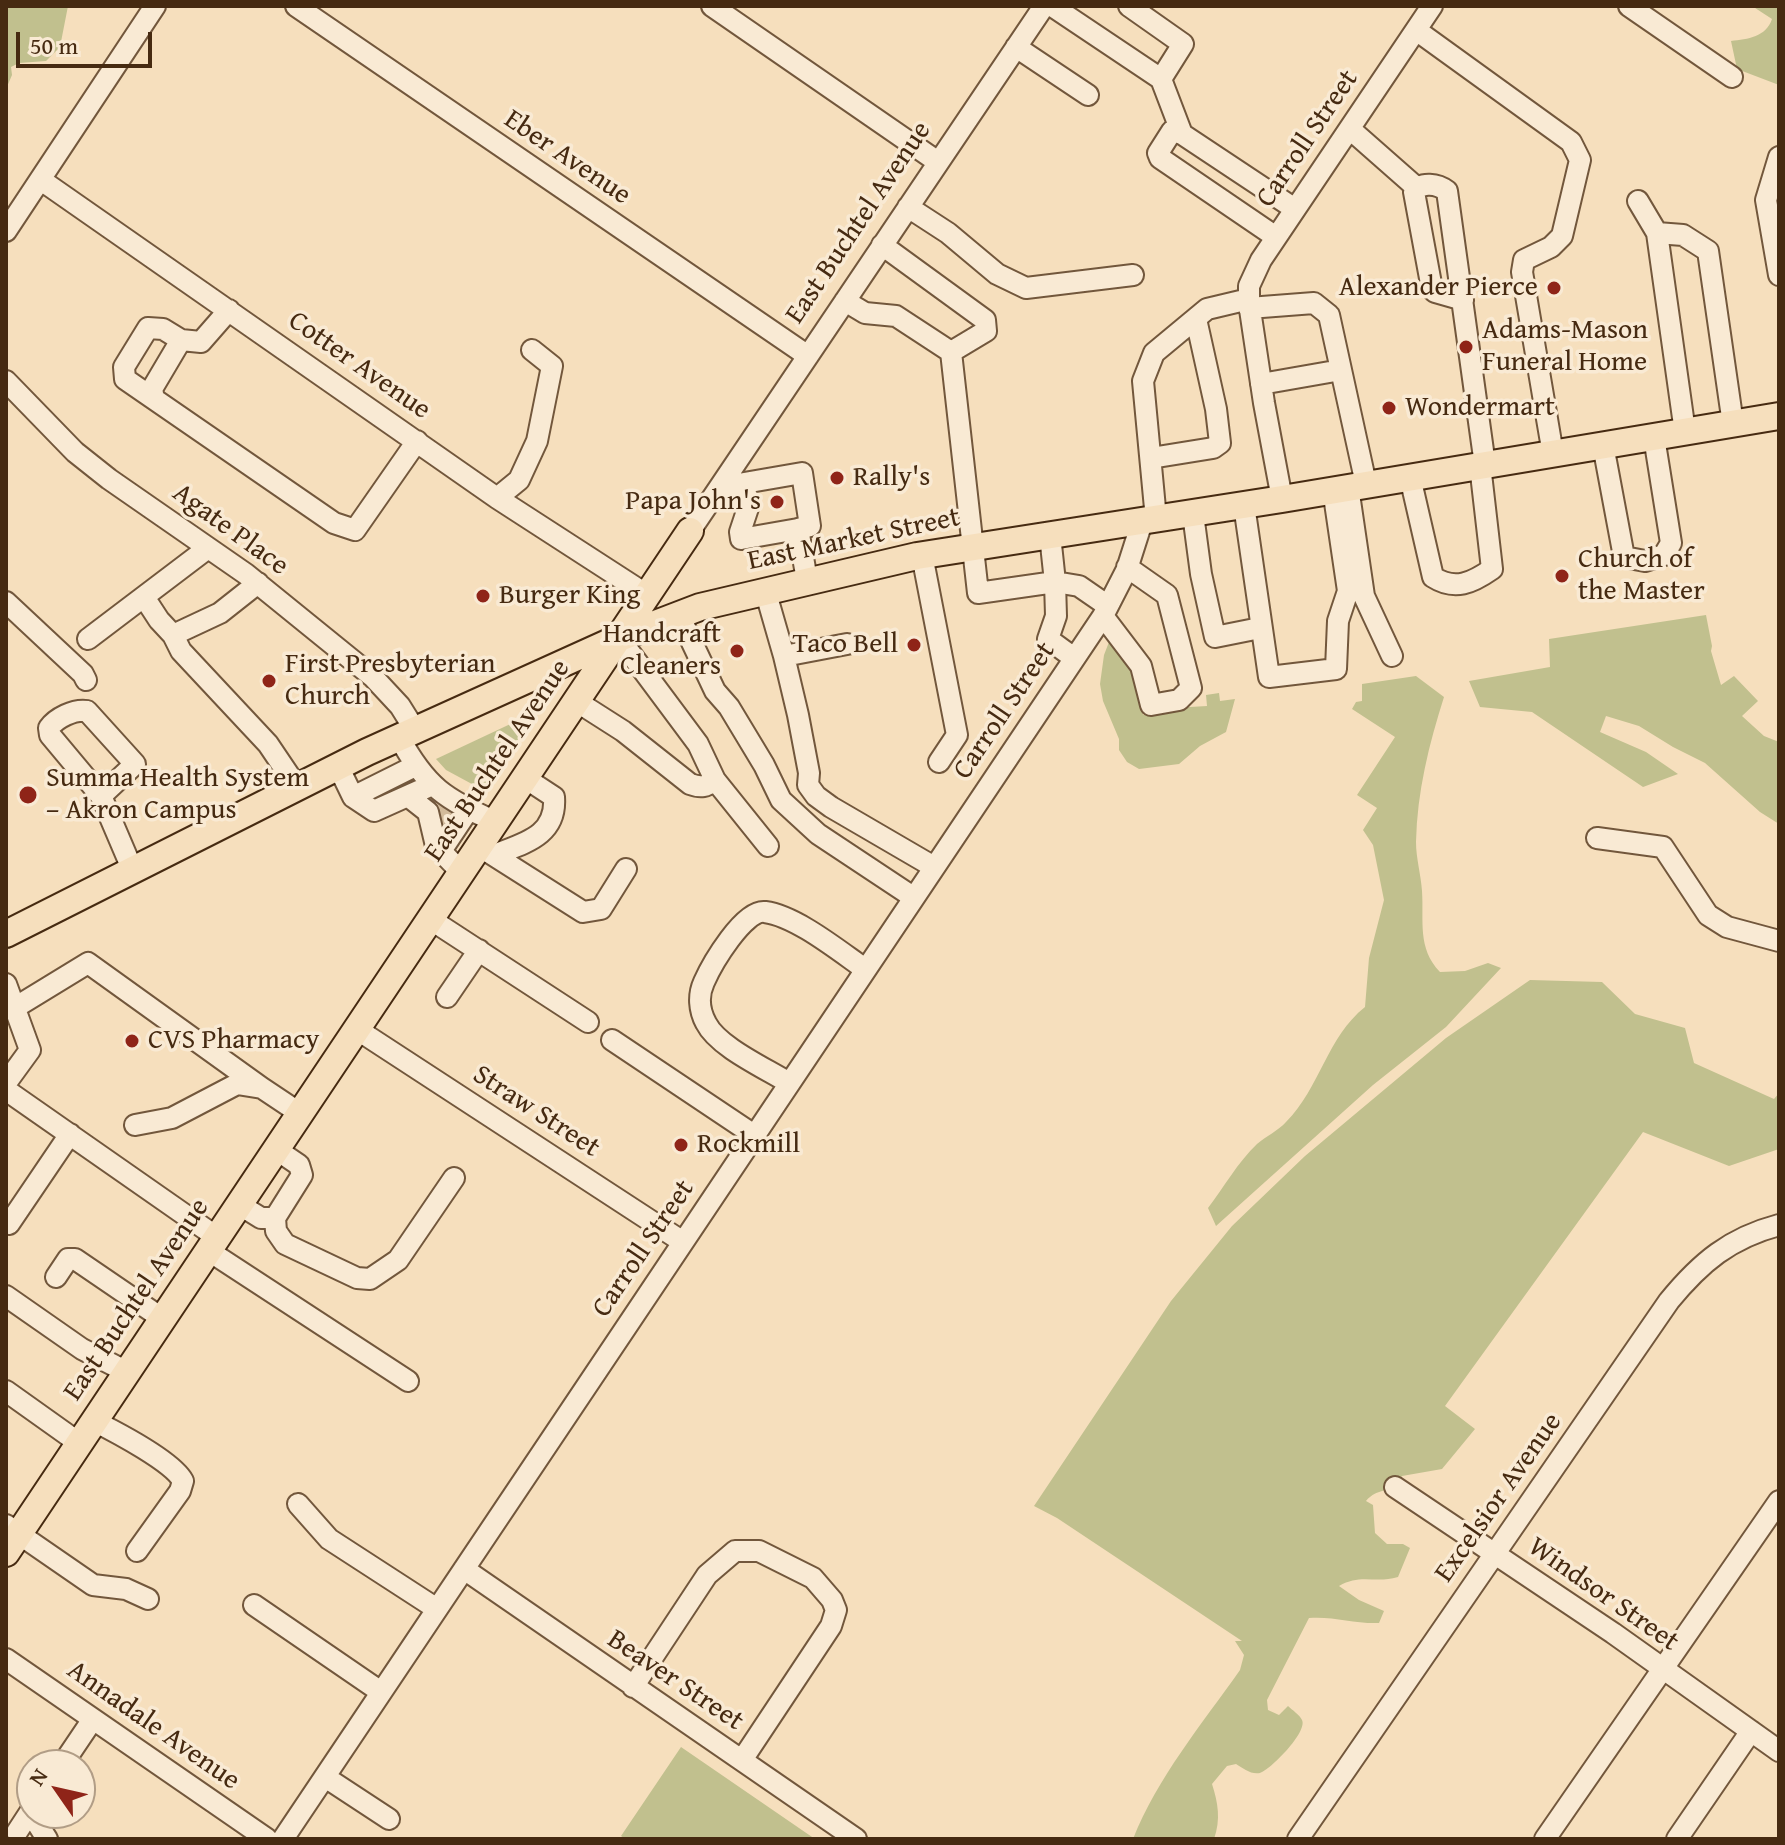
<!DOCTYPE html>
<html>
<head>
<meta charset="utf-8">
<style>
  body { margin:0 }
  #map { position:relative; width:1785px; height:1845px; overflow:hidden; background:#f6dfbd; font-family:"Gentium Book Plus",serif }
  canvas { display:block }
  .frame { position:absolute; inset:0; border:8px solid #462a11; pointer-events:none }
  .north { position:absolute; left:16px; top:1749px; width:80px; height:80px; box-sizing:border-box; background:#f9ead4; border:2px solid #b19d86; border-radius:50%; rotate:304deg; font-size:22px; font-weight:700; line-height:32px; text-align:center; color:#462a11 }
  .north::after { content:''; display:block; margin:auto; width:28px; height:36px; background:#8f2418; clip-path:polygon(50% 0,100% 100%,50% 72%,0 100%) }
  .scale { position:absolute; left:16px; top:32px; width:136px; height:36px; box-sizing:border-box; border:4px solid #462a11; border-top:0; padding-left:10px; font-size:24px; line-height:28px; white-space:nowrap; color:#462a11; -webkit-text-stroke:6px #f9ead4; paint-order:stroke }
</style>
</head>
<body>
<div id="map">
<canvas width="1785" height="1845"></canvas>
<div class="frame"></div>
<div class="north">N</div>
<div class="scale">50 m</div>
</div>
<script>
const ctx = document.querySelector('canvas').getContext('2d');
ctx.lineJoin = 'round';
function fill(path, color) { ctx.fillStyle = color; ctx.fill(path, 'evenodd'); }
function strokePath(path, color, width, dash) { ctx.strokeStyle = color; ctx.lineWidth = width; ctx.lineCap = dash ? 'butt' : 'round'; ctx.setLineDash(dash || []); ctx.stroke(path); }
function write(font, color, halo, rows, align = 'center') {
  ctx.font = font + ' "Gentium Book Plus",serif'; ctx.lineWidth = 7; ctx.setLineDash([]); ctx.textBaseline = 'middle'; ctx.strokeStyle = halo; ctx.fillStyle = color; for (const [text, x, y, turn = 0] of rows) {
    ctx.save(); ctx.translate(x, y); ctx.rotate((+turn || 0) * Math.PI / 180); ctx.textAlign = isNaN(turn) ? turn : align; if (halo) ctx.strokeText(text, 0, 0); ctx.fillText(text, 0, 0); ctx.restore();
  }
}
fill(new Path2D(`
  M6 6H68L60 47 46 61 19 63 11 67 12 75 6 89Z
  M1752 6H1779V85L1737 69 1731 41C1748 39 1766 37 1772 19Z
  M1706 615 1712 646 1711 651 1721 685 1734 676 1758 701 1742 716 1764 736 1779 742V824L1760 812 1705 763 1673 747 1639 726 1606 716 1600 732 1646 752 1678 774 1643 787 1532 712 1480 707 1469 681 1550 667 1549 639Z
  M1117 634 1133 656 1143 715 1173 708 1207 706 1206 695 1219 693 1220 701 1235 699 1226 732 1200 746 1179 764 1139 769 1127 762 1119 750V739L1103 701 1100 684 1104 655 1109 642Z
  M1416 676 1444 697C1429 744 1417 792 1416 842 1416 858 1421 875 1422 891 1424 921 1417 948 1440 972L1465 971 1488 963 1501 968 1446 1027 1373 1085 1216 1226 1208 1208C1224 1187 1238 1162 1257 1144 1266 1136 1278 1131 1286 1122 1320 1088 1327 1037 1365 1007L1369 958 1384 900 1373 845 1363 830 1377 808 1357 795 1395 737 1352 709 1356 702 1362 701V684Z
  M521 719 526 720V729L483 790 446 770 436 759Z
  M1530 980 1602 982 1635 1014 1685 1028 1694 1063 1774 1099 1779 1093V1149L1729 1166 1643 1132 1445 1406 1475 1429 1442 1469 1402 1476C1389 1495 1378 1487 1366 1501L1373 1505 1375 1533 1387 1544H1403L1410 1548 1398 1577C1375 1584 1361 1573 1339 1586L1359 1600 1384 1611 1379 1623C1355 1624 1333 1616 1309 1618L1267 1700 1268 1710 1279 1715 1288 1706C1292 1710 1300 1715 1302 1720 1308 1732 1270 1770 1260 1773 1251 1775 1243 1768 1236 1764L1227 1766 1212 1784C1218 1803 1221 1819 1214 1839H1133C1157 1778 1202 1724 1240 1670L1244 1655 1235 1641H1242L1057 1518 1034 1506 1171 1301 1232 1226 1305 1156 1446 1038Z
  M681 1747 815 1839H625L621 1836Z`), '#c1c08e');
strokePath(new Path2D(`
  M436 826 449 805`), '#d3bb9b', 20, [20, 10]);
const minor = new Path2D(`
  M296 6 808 356
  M712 6 938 162
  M1052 6 1161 79 1183 44 1129 6
  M1629 6 1732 77
  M1416 30 1571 142 1580 160 1562 236 1551 247 1524 260 1522 272 1553 454
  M1016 47 1088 95
  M1161 79 1182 134
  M1350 129 1417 188
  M1779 157 1766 200 1779 275
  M41 180 497 498 647 595
  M1638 201 1657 233 1685 432
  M908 207 948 233 997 274 1026 288 1133 275
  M6 231 155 6
  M1657 233 1683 235 1708 251 1733 424
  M1276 237 1160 158 1158 153 1172 131 1182 134 1295 209
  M882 245 985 320 986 331 951 352
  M1463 300 1435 292 1432 289 1414 192C1421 181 1438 184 1447 191L1485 465
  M845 301 865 313 896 316 951 352
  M1249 308 1314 303 1329 315 1366 484
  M229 310 201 342 181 340 152 389 154 399 334 523 355 530 417 441
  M951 352 978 593 1055 582 1050 535
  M6 381 75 452 109 479 246 574 373 677 400 706 415 730
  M1261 384 1341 370
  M154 399 125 379 124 367 148 328 163 329 181 340
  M1603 445 1624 557 1645 561 1664 555 1671 543 1654 437
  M1151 458 1213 448 1220 443 1216 409 1196 319
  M1410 477 1433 577C1455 591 1472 583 1492 569L1480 465
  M745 485 748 508 740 532 741 539 798 529
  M721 487 802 473 810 526 798 529 807 580
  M1348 487 1364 596 1392 656
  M497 498 519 480 537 441 552 366 532 350
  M1282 499 1264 403 1249 303V286L1261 260 1432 6
  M1244 505 1269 677 1336 669 1338 621 1348 591 1333 489
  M1193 514 1201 574 1215 637 1260 628
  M1156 519 1143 381 1154 353 1207 309 1249 299
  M690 531 1044 6
  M922 555 957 735 939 762
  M765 590 784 656 798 715 809 773 808 785 816 796 831 807 934 867
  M144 597 159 620 173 635 220 613 258 583
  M6 602 83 674 86 680
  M679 615 715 691 729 707 764 765 781 800 818 834 913 897
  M1103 616 1141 666 1151 705 1179 700 1191 688 1167 595 1127 567
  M173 635 181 651 268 744 297 787
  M88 639 208 548
  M784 656 847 644
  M1074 658 1048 639 1056 616 1055 582 1079 586 1108 606
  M576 701 623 731 690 784C701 788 706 787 715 780L698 744 619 638
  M399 737C426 787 445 799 496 822
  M338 766 353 797 374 811 432 785
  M715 780 768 846
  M101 796 135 764 87 711C74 709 56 718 49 728L50 735 101 796 133 871
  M353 797 415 766
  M409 797 428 812 436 846 461 872
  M1597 838 1663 847 1708 915 1727 927 1779 941
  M479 846 583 912 601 909 626 869
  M441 851 469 809
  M494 855C524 843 557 836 554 797L525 778
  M430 919 588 1022
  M6 984 30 1050 6 1083
  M447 997 479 950
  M16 1007 88 963 262 1088
  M358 1030 683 1242
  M612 1040 754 1135
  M789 1083C765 1068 718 1047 706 1023 699 1010 698 995 704 982 712 964 744 909 765 912 796 916 839 951 865 969
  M6 1090 218 1238
  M135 1125 172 1118 237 1084 262 1088 301 1114
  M240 1205 261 1218H275L302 1175 299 1165 277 1150
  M275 1218 276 1231 285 1244 357 1278 370 1279 398 1260 454 1178
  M9 1224 70 1134
  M209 1251 408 1381
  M56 1277 68 1259H75L163 1319
  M6 1296 82 1349 127 1372
  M6 1391 79 1443
  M94 1421C116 1432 173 1462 183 1481L180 1491 137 1551
  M1395 1487 1613 1633 1779 1751
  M298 1504 329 1539 437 1609
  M6 1525 93 1585 126 1589 148 1599
  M464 1569 856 1839
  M254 1605 381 1692
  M6 1659 267 1839
  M633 1687 707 1575 735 1551H759L813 1578 832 1600 836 1610 831 1626 742 1760
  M62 1765 93 1719
  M325 1777 389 1819
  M30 1812 47 1839
  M17 1832 32 1809
  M283 1839 1103 616 1127 569 1142 522
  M1298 1839 1669 1301C1701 1262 1730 1238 1779 1225
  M1545 1839 1779 1501
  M1677 1839 1751 1731`);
const major = new Path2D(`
  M6 934 367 752 619 638 700 607 917 556 1282 499 1779 416
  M6 1553 690 531`);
strokePath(minor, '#72573c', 24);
strokePath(major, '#462a11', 30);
strokePath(minor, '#f9ead4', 20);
strokePath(major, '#f6dfbd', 26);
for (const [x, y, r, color] of [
  [1554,288,8,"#8f2418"],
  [1466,347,8,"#8f2418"],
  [1389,408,8,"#8f2418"],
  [837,478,8,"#8f2418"],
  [777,502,8,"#8f2418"],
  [1562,576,8,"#8f2418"],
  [483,596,8,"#8f2418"],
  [914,645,8,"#8f2418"],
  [737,651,8,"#8f2418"],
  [269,681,8,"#8f2418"],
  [28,795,10,"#8f2418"],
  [132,1041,8,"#8f2418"],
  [681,1145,8,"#8f2418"]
]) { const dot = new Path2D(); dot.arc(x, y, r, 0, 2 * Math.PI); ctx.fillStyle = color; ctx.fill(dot); strokePath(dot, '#f9ead4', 3); }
write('28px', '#462a11', '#f9ead4', [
  ["Carroll Street",1308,139,-56],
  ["Eber Avenue",567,158,34],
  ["East Buchtel Avenue",859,223,-56],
  ["Cotter Avenue",359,366,35],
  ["Agate Place",230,530,36],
  ["East Market Street",854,540,-12],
  ["Carroll Street",1005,711,-56],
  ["East Buchtel Avenue",498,761,-56],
  ["Straw Street",536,1112,33],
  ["Carroll Street",644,1249,-56],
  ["East Buchtel Avenue",137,1300,-56],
  ["Excelsior Avenue",1499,1498,-55],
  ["Windsor Street",1603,1595,35],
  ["Beaver Street",675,1681,34],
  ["Annadale Avenue",153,1726,35]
]);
write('28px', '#462a11', '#f9ead4', [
  ["Alexander Pierce",1538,288,"right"],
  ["Adams-Mason",1482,331],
  ["Funeral Home",1482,363],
  ["Wondermart",1405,408],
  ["Rally's",853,478],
  ["Papa John's",761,502,"right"],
  ["Church of",1578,560],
  ["the Master",1578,592],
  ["Burger King",499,596],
  ["Handcraft",721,635,"right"],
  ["Cleaners",721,667,"right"],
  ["Taco Bell",898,645,"right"],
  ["First Presbyterian",285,665],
  ["Church",285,697],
  ["Summa Health System",46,779],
  ["– Akron Campus",46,811],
  ["CVS Pharmacy",148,1041],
  ["Rockmill",697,1145]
], 'left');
</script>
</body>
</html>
